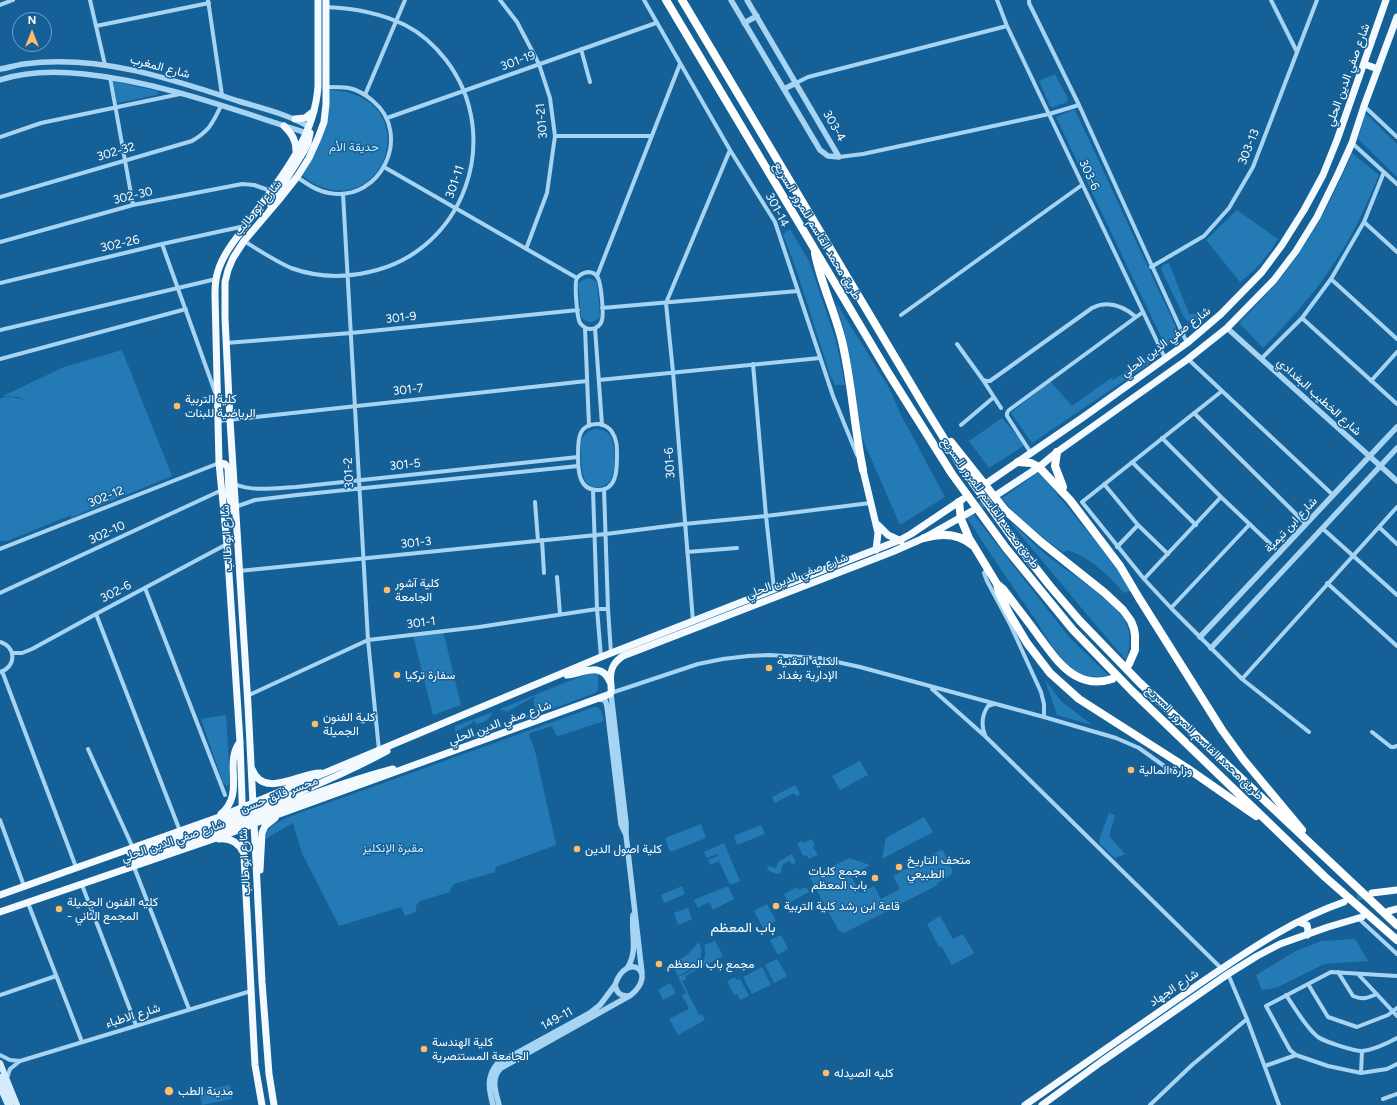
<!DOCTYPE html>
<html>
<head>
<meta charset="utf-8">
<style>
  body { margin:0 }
  #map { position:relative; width:1397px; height:1105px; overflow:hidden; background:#156197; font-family:Figtree,sans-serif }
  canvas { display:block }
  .north { position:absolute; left:12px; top:12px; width:40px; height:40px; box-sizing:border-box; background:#156197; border:1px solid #73a0c1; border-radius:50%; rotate:0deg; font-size:11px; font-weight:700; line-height:16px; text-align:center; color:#fff }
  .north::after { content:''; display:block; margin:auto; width:14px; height:18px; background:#ffbd68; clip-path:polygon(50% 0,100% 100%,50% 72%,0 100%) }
</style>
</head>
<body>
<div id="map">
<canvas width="1397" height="1105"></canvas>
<div class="north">N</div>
</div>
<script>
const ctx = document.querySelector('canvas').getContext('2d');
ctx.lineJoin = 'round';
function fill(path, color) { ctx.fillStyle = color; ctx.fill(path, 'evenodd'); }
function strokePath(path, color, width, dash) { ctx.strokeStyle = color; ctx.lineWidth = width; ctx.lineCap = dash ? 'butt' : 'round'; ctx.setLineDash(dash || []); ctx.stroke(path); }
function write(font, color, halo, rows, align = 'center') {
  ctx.font = font + ' Figtree,Vazirmatn,sans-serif'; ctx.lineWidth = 3; ctx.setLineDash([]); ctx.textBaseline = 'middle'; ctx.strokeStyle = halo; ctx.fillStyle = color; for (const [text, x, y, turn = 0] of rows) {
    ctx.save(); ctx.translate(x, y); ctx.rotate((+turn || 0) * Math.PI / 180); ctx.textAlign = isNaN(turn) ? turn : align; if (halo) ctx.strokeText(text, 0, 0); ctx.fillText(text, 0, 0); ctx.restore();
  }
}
fill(new Path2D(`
  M1055 74 1068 99 1067 102 1053 107 1050 106 1039 81Z
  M113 81 157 91 158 92 157 95 117 103Z
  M330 90C426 95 388 218 317 185 311 183 306 178 302 175 324 146 326 124 330 90Z
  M1072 110H1075L1180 336 1179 338 1168 344 1163 341 1056 117Z
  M1365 113 1397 144V177L1358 139Z
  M1352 153 1379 175C1372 190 1366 206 1359 220 1335 269 1301 310 1263 348L1239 323C1257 305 1275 286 1290 266 1316 231 1335 193 1352 153Z
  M1237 210 1278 239C1269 255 1255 271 1240 282L1206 240Z
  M790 229 810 263 836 341 845 385H835L830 375 798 275 783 234Z
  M1169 263 1189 314H1199L1207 308 1211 312C1203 319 1192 329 1184 317L1161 269 1163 265Z
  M588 278 591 279 597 282 600 317C594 323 587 324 581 317L578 284 581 281Z
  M835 301 888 386 901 415 945 497 900 525 859 431 853 376 843 326Z
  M122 350 172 476 70 518 71 515 7 541H0V399C7 395 17 398 24 400L19 397 3 396 64 367Z
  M1152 352 1149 364 1032 443 1011 413 1050 381 1072 406 1111 378 1113 380 1146 358Z
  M1002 418 1025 445 989 468 969 441Z
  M596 429C601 429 606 431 610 435 615 442 616 470 612 478 610 482 605 486 600 487 581 490 582 467 581 455 581 449 580 442 583 437 586 432 591 430 596 429Z
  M1039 472 1115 565 1131 591 1124 593C1108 575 1089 556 1066 550L1064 553C1042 537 1018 520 1002 498Z
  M974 515 1069 637 1109 676C1096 678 1082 677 1071 668 1056 655 1046 636 1035 619 1012 586 989 552 967 518Z
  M1009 521C1023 532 1034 545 1048 556 1071 574 1110 597 1125 621 1132 633 1130 647 1126 660L1089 617Z
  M443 631 461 705 433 715 413 635Z
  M594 671 598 675V691L595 693 506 726 509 719 541 713C534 708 532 704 535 696L507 712 500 709Z
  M1045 680 1061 701 1092 725 1057 715Z
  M594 707C602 707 602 715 604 721L559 736 556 735 552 726 530 733 529 735 535 751 556 845 496 867 495 872 454 884 451 888 450 892 420 901 416 906V912L405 916 401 907 339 926 302 853 293 823 265 839C266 835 267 831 270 828 280 818 311 809 325 804Z
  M493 712C489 720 485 722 476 724L474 720 471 724 455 732V726Z
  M226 715 230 782 229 785 227 786 223 783 201 719Z
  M493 725 499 728 461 742 458 739 474 734 480 735 478 731 485 727Z
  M860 761 868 775 840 790 832 776Z
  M795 785 800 794 796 796 794 793 775 803 772 797Z
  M1109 813 1115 815 1109 836 1125 854 1115 858 1100 844 1099 840Z
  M924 817 933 832 882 859 886 838Z
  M701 824 706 838 670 852 665 838Z
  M761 825 765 834 737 845 734 836Z
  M812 839 815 845 813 847 818 855 809 859 806 855 803 856 797 843 802 841 804 843Z
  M724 843 740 881 730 885 719 861 710 865 708 860 718 856 717 854 707 858 704 852Z
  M941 850H943L953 872 951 875 937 883 938 885 844 933 839 931 810 878 849 858 870 865 851 876 860 893 874 886 881 899 900 889 893 876Z
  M792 854 796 862 792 865 789 859V861L782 865 781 873 776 874 767 870 768 866 776 868 778 862Z
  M682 886 685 894 664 903 661 895Z
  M728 886 734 899 713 910 709 902 698 908 694 900Z
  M797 887 799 890 806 887 809 892 789 903 784 894Z
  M767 904 776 921 763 928 754 911Z
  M688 908 692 919 678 925 674 913Z
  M940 916 953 939 963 934 974 953 952 965 941 946 939 947 927 924Z
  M781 935 788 949 778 955 770 940Z
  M1355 939 1368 961 1324 964 1276 988 1262 990 1256 975 1296 951 1321 941Z
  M715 941 723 956 685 976 686 979 682 981 699 1015 702 1014 705 1020 678 1035 669 1019 689 1009 682 995 686 993 678 977C693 970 710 966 704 945Z
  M699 942C707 962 693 968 678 976L672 964 687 955Z
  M777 959 787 976 774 983 765 965Z
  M762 967 771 985 752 994 743 977Z
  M735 977 736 980 740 979 749 996 740 1000 737 994 734 995 727 981Z
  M670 983 676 993 663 1000 658 990Z
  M230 1085 232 1099 202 1105 199 1091Z`), '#247ab4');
strokePath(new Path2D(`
  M972 511 998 494
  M1347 900 1369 894`), '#3879a7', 7, [7, 3.5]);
strokePath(new Path2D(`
  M90 0 105 65
  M208 0 222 95
  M500 0 517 22 539 64 550 98 555 136 547 193 526 249
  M644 0 730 150 775 222 833 396 857 455
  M997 0 1007 26 1165 358
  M1029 0V3L1079 105 1187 343
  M1271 0 1297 52
  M0 5 13 0
  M96 26 209 3
  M581 49 590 82
  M110 77 133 205
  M796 83 808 77 1007 26
  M365 95 405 0
  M1364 106 1397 137
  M387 118 656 23
  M555 136H652
  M0 137 41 123 180 94
  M1352 143 1397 184
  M839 157 863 154 1049 114 1079 105
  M384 167 577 278
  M297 177C307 184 317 191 329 193 381 203 413 134 373 101 366 95 358 90 349 88 342 87 334 87 327 87
  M343 194 368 640 379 750
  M0 197 192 141C210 130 212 124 221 106
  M1364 222 1397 252
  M244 241C260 251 275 261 291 268 316 277 343 278 369 272 464 252 505 137 446 60 435 46 421 33 405 25 380 13 353 8 326 7
  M0 242 133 205 242 184 254 185 271 191
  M162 244C180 293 197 343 215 392
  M1151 267 1204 236 1229 208 1253 167 1317 0
  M588 272C592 272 596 274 598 278 601 283 604 314 602 320 601 325 596 329 591 329 586 329 583 327 580 323 577 318 574 283 577 278 580 274 583 273 588 272Z
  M597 276 680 64
  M1331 279 1397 339
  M0 283 162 244 245 226
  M602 308 798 291
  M901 315 1082 185
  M1302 318 1397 404
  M585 328 589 426
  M595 328 602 425
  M0 330 216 279
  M226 343 351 333 578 310
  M957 344 983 380 987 381H990L1092 308C1108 300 1123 306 1136 317
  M0 359 186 309
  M1188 359 1333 495
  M1261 359 1302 318 1331 279 1364 222 1384 172
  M753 364 766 516 774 589
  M599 380 820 358
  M983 380 1001 408
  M1371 381 1397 352
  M1194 413 1306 524
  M219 421 587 381
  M599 424C604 425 609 427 612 432 617 439 617 447 617 456 617 470 617 491 597 490 579 490 578 471 578 457 578 441 577 423 599 424Z
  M961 425 994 397
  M1162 438 1221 497 1280 553
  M1031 453 1007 416V413L1009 410 1143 312
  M1132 462 1196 525
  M234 484C254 492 276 488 296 487L578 457
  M1104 484 1138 525 1168 554
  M604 489 608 609 611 653
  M593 490 597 609 601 657
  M1221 497 1144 579 1171 608 1242 679 1309 732
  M535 502 538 541
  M235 507 255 500 297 495 578 466
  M1379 527 1397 544
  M1322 528 1397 595
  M542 540 544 573
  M1117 547 1138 525
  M0 549 219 463
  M687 552 737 548
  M987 569 984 573 987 581 1010 624 1041 692 1044 704V717
  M239 571 606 534 684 524 766 516 870 503
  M557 577 560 614
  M1144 579 1082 502 1222 391
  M1327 583 1397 646
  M145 588 225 795
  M0 593 222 490
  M1171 608 1250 524
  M96 614 180 831
  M693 621 673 372 666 303 730 150
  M0 642C16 646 17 667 0 672
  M12 653H22L32 649 96 614 227 544
  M2 671 76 867
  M1242 679 1397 507
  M932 689 986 737 1222 969
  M611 693 698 664 723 659 748 656 769 655 819 658 860 667 1044 717 1116 738 1139 748 1174 773
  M247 696 368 640 479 627 597 609H608
  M1372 732 1391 747H1394L1397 746
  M985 735C981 725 982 715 988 706L994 704
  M88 749 133 848
  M0 820 24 886
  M134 867 189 1009
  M82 885 136 1025
  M28 903 82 1042
  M1358 918 1397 954
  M1338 972 1353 996C1362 1000 1368 998 1377 994
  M1228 974 1247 1019 1279 1105
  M1358 974 1397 1016
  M1397 976 1331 972 1266 1006 1290 1050 1296 1055 1328 1066 1361 1073 1387 1069 1397 1064
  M1308 984 1328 1017 1357 1027 1388 1015 1397 1008
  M0 995 56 976
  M1286 995C1295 1008 1306 1028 1318 1037 1325 1042 1354 1051 1362 1051 1374 1050 1386 1044 1397 1038
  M0 1055 10 1060 20 1061
  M1265 1066 1296 1055
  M1361 1073 1362 1051
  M7 1078 10 1069 20 1061 251 991
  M1383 1099 1397 1094
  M1150 1105 1192 1065 1247 1019`), '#a6d4f2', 4);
strokePath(new Path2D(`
  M731 0 820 150 828 156 839 157 747 0
  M744 23 757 16
  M0 69C8 68 16 65 24 64 97 54 169 78 238 101 261 108 288 114 309 127
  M0 80C27 71 56 71 84 74 161 82 234 110 307 133
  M784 89 796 83
  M1227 328 1397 481
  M1200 637 1397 427
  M1211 648 1397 448
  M611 694 626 823V835L642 973
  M599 699 605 700 607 706 621 824 626 835
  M628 967C638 950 631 933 633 915
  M493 1105C489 1090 486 1077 497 1064L590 1013 600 1005 615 985
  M499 1105C496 1092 490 1079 501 1068L631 995C659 971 626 951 615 985 617 993 620 996 628 996`), '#a6d4f2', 5.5);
strokePath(new Path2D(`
  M0 1063 17 1105
  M0 1077 12 1102
  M0 1087 8 1105`), '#d5ecfc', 6);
strokePath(new Path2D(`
  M1364 64 1378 69
  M295 119 305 118 314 111
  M284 126C292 134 296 140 296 151
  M271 206 274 199 304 151 308 143 310 133
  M219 463 225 464 228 468 229 495 233 511
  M863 470 878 533 876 550
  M987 483 1082 418 1187 343 1221 314 1262 272 1282 245 1304 210 1323 175 1337 140 1386 0
  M998 494 1039 467 1057 452 1188 359 1227 328 1274 280 1296 251 1317 217 1338 174 1352 143 1364 106 1397 17
  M878 525 888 535 901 541
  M567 675C583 673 602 661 610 682
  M252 769C264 800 300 772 321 773
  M221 814C246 792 223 764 240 742
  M219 839C230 838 238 842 243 852
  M130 853C169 843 207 828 245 813 294 795 341 776 387 751
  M129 865C157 850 188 842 217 831 276 808 333 785 393 769
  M260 870 262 833 265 826 275 818
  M1372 893 1397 890
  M0 895 222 816 601 657 900 540 911 534 963 499
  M1389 911 1397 909
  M0 912 228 834 271 817 610 694C612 691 611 689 611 685 609 672 612 663 623 656L892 552 924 538 972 511
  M1299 922 1307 925 1308 930 1307 935
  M262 1105 255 1065 244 856 240 742 227 544 219 463 215 295C215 290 215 285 216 280 219 256 239 236 252 217 281 178 315 136 318 86V0
  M274 1105 269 1074 262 982 248 705 230 420 225 318V282L228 270 233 258 244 241 278 201 297 177 309 158 318 138 324 122 326 104V0
  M1025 1105C1083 1065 1141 1024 1199 984 1245 953 1291 920 1344 902
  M1042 1105 1101 1062 1228 974 1257 956 1280 944 1328 927 1362 917`), '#f2f9ff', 7);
strokePath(new Path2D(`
  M666 0 889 374 952 474 1006 548 1073 630 1132 691 1325 877 1397 940
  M682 0 927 411 961 466 1016 543 1050 586 1080 621 1140 683 1397 925
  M815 253C820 282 835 311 842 341 852 383 854 427 863 470
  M951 442 1005 510 1041 542 1105 593 1123 610 1131 621 1134 629 1135 635V650L1129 664
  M1057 452 1055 466 1063 487
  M1018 462 1031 463 1039 467 1070 500 1120 566 1139 598 1222 730 1243 759 1302 830
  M959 502 961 519 969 538 997 584 999 593 1009 613 1027 643 1050 673 1079 699 1187 768 1256 816
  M924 538C941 533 958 533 972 545
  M997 584 1003 589C1015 605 1028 621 1040 638 1050 651 1061 668 1076 676 1087 682 1100 683 1112 679`), '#fff', 8);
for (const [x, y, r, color] of [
  [177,406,4,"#ffbd68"],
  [387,590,4,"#ffbd68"],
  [769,668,4,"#ffbd68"],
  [397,675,4,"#ffbd68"],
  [315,724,4,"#ffbd68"],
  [1131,770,4,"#ffbd68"],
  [577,849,4,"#ffbd68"],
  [899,867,4,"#ffbd68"],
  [875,878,4,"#ffbd68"],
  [776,906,4,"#ffbd68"],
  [59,909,4,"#ffbd68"],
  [659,964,4,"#ffbd68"],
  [424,1049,4,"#ffbd68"],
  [826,1073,4,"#ffbd68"],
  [169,1091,5,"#ffbd68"]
]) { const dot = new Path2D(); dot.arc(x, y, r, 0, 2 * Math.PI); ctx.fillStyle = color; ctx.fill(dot); strokePath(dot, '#156197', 1.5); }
write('12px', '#fff', '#156197', [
  ["301-19",518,61,-20],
  ["شارع المغرب",160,67,15],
  ["شارع صفي الدين الحلي",1348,75,-70],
  ["301-21",542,121,-95],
  ["303-4",834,126,60],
  ["303-13",1249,147,-68],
  ["302-32",116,152,-16],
  ["303-6",1089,175,65],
  ["301-11",455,182,-71],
  ["302-30",133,196,-13],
  ["شارع ابو طالب",258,208,-51],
  ["301-14",777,210,62],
  ["طريق محمد القاسم للمرور السريع",817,231,59],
  ["302-26",120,244,-13],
  ["301-9",401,318,-6],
  ["شارع صفي الدين الحلي",1166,342,-37],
  ["301-7",408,390,-6],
  ["شارع الخطيب البغدادي",1319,397,42],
  ["301-6",670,463,-94],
  ["301-5",405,465,-6],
  ["301-2",349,473,-93],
  ["302-12",106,497,-22],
  ["طريق محمد القاسم للمرور السريع",990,503,54],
  ["شارع ابن تيمية",1291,525,-47],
  ["302-10",107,533,-25],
  ["شارع ابو طالب",227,538,-93],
  ["301-3",416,543,-6],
  ["شارع صفي الدين الحلي",797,576,-21],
  ["302-6",116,592,-27],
  ["301-1",421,623,-7],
  ["شارع صفي الدين الحلي",500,723,-20],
  ["طريق محمد القاسم للمرور السريع",1204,743,44],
  ["مجسر فائق حسن",279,795,-21],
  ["شارع صفي الدين الحلي",173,841,-19],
  ["شارع ابو طالب",245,862,-93],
  ["شارع الجهاد",1174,988,-34],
  ["شارع الاطباء",133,1016,-17],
  ["149-11",557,1019,-29]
]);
write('12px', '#ceeafd', '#156197', [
  ["حديقة الأم",354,147],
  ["مقبرة الإنكليز",393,848]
]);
write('12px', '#fff', '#156197', [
  ["كلية التربية",185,399],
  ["الرياضية للبنات",185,413],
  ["كلية آشور",395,583],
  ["الجامعة",395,597],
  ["الكلية التقنية",777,661],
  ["الإدارية بغداد",777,675],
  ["سفارة تركيا",405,675],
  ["كلية الفنون",323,717],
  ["الجميلة",323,731],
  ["وزارة المالية",1139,770],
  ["كلية اصول الدين",585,849],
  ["متحف التاريخ",907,860],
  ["الطبيعي",907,874],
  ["مجمع كليات",867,871,"right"],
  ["باب المعظم",867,885,"right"],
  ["كليه الفنون الجميلة",67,902],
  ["- المجمع الثاني",67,916],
  ["قاعة ابن رشد كلية التربية",784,906],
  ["مجمع باب المعظم",667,964],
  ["كلية الهندسة",432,1042],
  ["الجامعة المستنصرية",432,1056],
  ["كليه الصيدله",834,1073],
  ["مدينة الطب",178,1091]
], 'left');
write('14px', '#fff', '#156197', [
  ["باب المعظم",743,928]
]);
</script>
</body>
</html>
